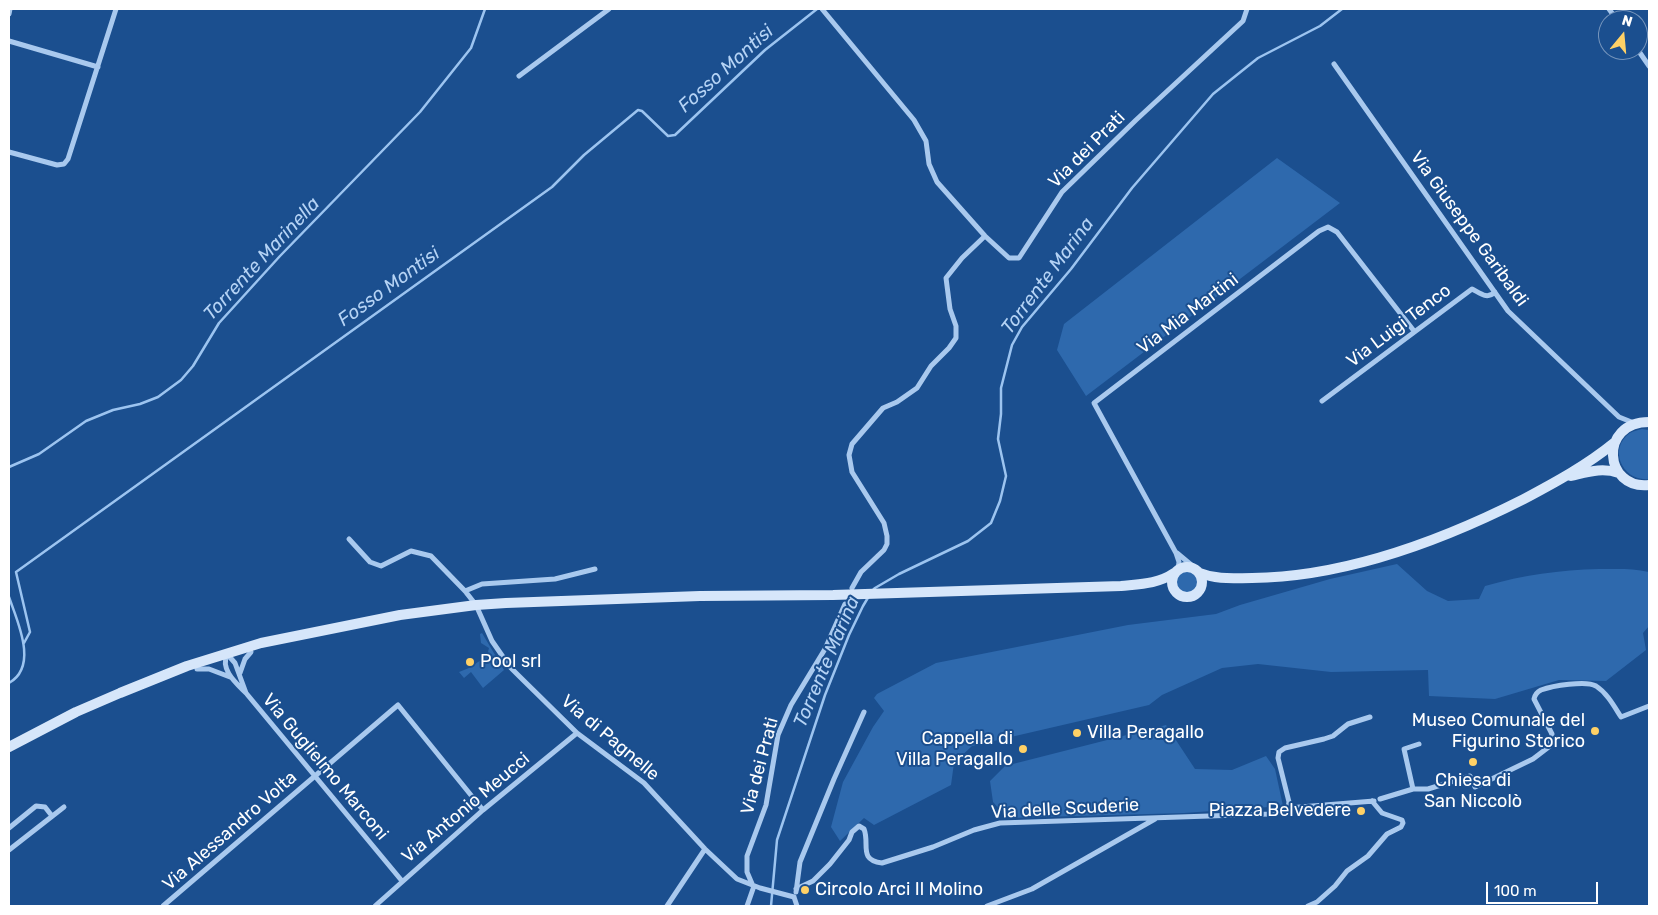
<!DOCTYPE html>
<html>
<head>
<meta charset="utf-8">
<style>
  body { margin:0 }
  #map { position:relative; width:1658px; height:915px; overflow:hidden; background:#1b4f8f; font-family:Rubik,sans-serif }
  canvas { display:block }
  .frame { position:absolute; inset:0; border:10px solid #fff; pointer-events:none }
  .north { position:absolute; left:1598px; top:10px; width:50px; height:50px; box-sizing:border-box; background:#1b4f8f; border:1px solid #7695bc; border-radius:50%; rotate:17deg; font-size:14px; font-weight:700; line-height:20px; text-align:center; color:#fff }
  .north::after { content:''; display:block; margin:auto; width:18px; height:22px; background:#ffd166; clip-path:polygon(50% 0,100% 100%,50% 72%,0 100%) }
  .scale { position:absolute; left:1486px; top:882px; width:112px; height:22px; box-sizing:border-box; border:2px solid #fff; border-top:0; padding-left:6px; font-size:15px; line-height:18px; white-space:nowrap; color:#fff; -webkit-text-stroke:4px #1b4f8f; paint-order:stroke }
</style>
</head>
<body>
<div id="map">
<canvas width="1658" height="915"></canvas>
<div class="frame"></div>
<div class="north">N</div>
<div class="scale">100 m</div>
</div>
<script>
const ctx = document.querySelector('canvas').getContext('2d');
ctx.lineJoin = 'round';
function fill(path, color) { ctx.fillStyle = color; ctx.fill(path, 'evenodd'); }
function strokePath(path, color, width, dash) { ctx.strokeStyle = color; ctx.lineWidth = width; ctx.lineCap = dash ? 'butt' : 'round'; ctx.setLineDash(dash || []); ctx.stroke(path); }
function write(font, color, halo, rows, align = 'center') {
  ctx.font = font + ' Rubik,sans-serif'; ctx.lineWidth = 4; ctx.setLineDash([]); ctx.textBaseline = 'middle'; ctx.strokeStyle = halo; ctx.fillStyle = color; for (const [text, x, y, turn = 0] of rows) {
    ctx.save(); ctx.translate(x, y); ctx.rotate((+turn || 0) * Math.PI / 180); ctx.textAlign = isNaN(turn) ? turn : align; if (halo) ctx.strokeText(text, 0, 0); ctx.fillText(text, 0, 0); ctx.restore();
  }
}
fill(new Path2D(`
  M1277 158 1340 203 1086 396 1057 350 1064 324Z
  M1642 429 1649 430V479C1623 482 1607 449 1630 433 1633 431 1638 430 1642 429Z
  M1397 564 1427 591 1448 601 1479 599 1485 586C1523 575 1560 570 1599 569 1617 569 1632 568 1649 572V626L1643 633 1646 650 1606 681 1559 680 1495 699 1429 696 1428 670 1331 672 1258 664 1222 668 1162 695 1149 705 972 746 954 763 951 785 874 825 864 818 840 841 831 827 843 782 873 727 884 711 874 698 877 694 936 663 1128 625 1216 614 1240 605 1330 579Z
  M1175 582a12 12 0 1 1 24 0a12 12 0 1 1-24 0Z
  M482 633 504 670 483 688 471 672 464 678 459 672 469 668 487 656 489 648 481 643 480 634Z
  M1166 725 1195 769 1232 770 1266 756 1275 769 1283 806 1184 813 1007 818 993 802 990 781 1005 766Z`), '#2e69ad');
strokePath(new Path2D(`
  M9 467 39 454 86 421 113 410 140 404 158 397 181 380 193 366 219 323 280 256 420 112 471 48 485 9
  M872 591 875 588 899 574 968 541 991 523 1000 501 1006 476 998 439 1001 414V388L1012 345 1022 327 1071 269 1132 188 1213 94 1258 58 1320 26 1342 9
  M9 597C17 621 39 666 9 683
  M24 643 30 632 16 572 552 187 584 155 638 110 642 111 668 136 675 135 765 50 817 9
  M771 906 777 840 825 695 849 635 863 606 869 596`), '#9cc4f0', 2.5);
strokePath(new Path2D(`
  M822 9 914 120 926 141 929 164 937 182 985 236 1009 258H1019L1062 192 1136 120 1243 21 1247 9
  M1609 9 1617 20
  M9 14 10 9
  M9 41 98 67
  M1638 50 1649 66
  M1334 64 1508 311 1619 417 1634 423
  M519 76 609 9
  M9 152 57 165 64 164 68 159 116 9
  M1322 401 1472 289C1480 293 1487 300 1495 292
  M349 539 370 562 381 566 411 551 431 556 465 591 476 605 492 641 510 667 519 676 577 733 644 783 705 849 737 879 760 888 794 897
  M1177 553 1195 568
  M1178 569 1179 562 1176 553 1094 403 1319 231 1328 227 1337 232 1414 331
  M852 588 861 572 884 550 887 544V536L884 523 852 472 849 455 852 444 883 408 897 402 917 388 931 366 949 348 956 338V326L950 309 946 278 962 258 985 236
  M465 591 482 584 555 579 595 569
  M197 669H209L230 677
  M240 673 245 659 251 652
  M246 693 235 663 227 654C220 670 236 683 246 693L402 881
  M1413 789 1404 749 1419 744
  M1380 799 1413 789H1428L1470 776 1475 787 1533 759 1550 746 1552 734 1534 699C1535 694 1537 692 1541 690 1552 686 1586 680 1596 686 1607 693 1614 706 1621 717L1649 706
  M1288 808 1289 802 1278 758 1279 752 1285 748 1324 739 1333 736 1348 724 1370 717
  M9 828 36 806 45 807 52 816
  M9 850 64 807
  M753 886 747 872V856L766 805 778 735 791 705 825 649 845 604
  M796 889 813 881 830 864 849 840 852 832 859 826 864 829C870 844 858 860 882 863L933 847 974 830 1000 823 1269 814 1288 808 1374 801
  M796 892 800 862 834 779 864 712
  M794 897 797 906
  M163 906 398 705 483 810
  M375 906 483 810 577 733
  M667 906 705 849
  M747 906 754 886
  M987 906 1032 889 1155 819
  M1308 906 1317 902 1335 886 1347 871 1368 856 1387 834 1401 827 1403 823 1402 820 1382 813 1372 801`), '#a9c9ee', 5);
strokePath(new Path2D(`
  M1649 422C1598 422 1604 490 1649 485
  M1571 476C1588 472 1602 467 1619 473
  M1172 582a15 15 0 1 1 30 0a15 15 0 1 1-30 0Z
  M1200 573C1217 580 1234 578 1252 578 1344 577 1443 540 1524 499 1556 482 1587 465 1614 443
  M9 747 76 712 120 693 187 666 261 643 400 615 476 605 506 603 700 596 833 595 1121 586C1140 584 1158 584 1174 573`), '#d6e6fa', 10);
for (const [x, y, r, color] of [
  [470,662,5,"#ffd166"],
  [1595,731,5,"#ffd166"],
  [1077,733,5,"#ffd166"],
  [1023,749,5,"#ffd166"],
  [1473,762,5,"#ffd166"],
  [1361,811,5,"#ffd166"],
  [805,890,5,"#ffd166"]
]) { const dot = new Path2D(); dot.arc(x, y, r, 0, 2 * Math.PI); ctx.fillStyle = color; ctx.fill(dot); strokePath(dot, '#1b4f8f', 2); }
write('18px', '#fff', '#1b4f8f', [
  ["Via dei Prati",1087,150,-45],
  ["Via Giuseppe Garibaldi",1469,229,54],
  ["Via Mia Martini",1188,314,-37],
  ["Via Luigi Tenco",1399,326,-37],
  ["Via di Pagnelle",610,738,40],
  ["Via dei Prati",760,766,-75],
  ["Via Guglielmo Marconi",325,767,50],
  ["Via Antonio Meucci",466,808,-40],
  ["Via delle Scuderie",1065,809,-3],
  ["Via Alessandro Volta",230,831,-41]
]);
write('18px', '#fff', '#1b4f8f', [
  ["Pool srl",480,662],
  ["Museo Comunale del",1585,721,"right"],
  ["Figurino Storico",1585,742,"right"],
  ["Villa Peragallo",1087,733],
  ["Cappella di",1013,739,"right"],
  ["Villa Peragallo",1013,760,"right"],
  ["Chiesa di",1473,781,"center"],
  ["San Niccolò",1473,802,"center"],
  ["Piazza Belvedere",1351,811,"right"],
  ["Circolo Arci Il Molino",815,890]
], 'left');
write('italic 19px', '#b5d3f5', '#1b4f8f', [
  ["Fosso Montisi",726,69,-42],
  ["Torrente Marinella",262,259,-47],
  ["Torrente Marina",1048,276,-53],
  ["Fosso Montisi",389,287,-36],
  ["Torrente Marina",827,662,-67]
]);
</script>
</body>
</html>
